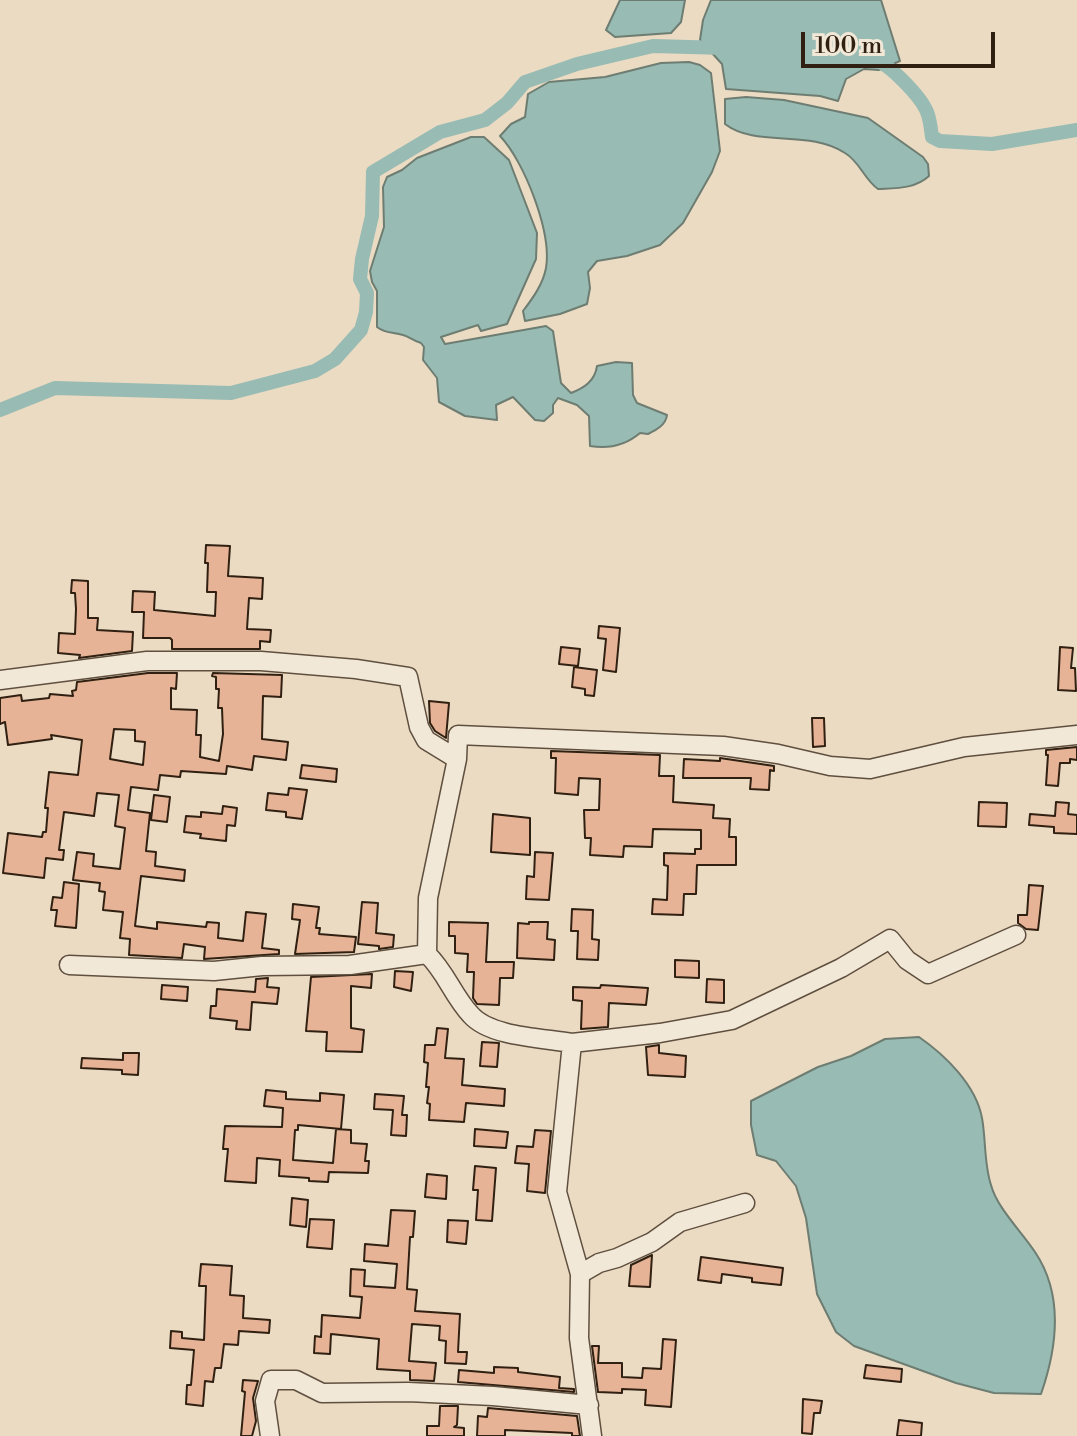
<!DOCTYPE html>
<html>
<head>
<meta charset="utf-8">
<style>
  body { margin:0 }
  #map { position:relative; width:1077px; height:1436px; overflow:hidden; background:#ebdbc3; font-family:"Libre Bodoni",serif }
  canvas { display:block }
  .scale { position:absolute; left:801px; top:32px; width:194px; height:36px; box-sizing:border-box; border:4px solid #302011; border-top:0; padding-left:10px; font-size:24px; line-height:28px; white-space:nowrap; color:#302011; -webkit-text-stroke:6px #f2e8d8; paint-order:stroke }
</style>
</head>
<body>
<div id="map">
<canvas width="1077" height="1436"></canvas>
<div class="scale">100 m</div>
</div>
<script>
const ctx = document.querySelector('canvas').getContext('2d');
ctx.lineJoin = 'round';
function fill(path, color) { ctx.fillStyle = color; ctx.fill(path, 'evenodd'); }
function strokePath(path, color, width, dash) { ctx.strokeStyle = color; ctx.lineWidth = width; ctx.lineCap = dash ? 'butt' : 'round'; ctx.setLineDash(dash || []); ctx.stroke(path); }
const water = new Path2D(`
  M620 0H685L681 22 671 33 615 37 606 30Z
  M711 0H881L900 61 879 70 864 69 846 79 838 101 820 96 726 89 722 64 700 40 703 20Z
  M689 62 700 65 711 73 720 151 712 172 683 223 660 245 627 256 597 261 588 272 590 288 587 304 560 314 525 321 523 311C533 298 543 284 546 268 552 232 524 161 500 136L511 124 525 117 528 94 549 82 605 77 661 63Z
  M746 97 784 100 868 118 923 157 928 164 929 176C915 189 896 188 878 189 864 179 860 162 845 153 809 129 756 148 725 124V99Z
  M471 137H484L509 160 537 233 536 259 507 324 481 331 478 325 441 337 445 344 546 326 553 331 561 383 571 393C584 388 595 381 597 366L616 362 632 363 633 395 637 403 667 415C666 425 656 430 648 434L640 433C626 445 608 449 590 446L589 416 577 405 558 398 553 405V413L544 421 535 420 513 397 496 405 497 420 465 416 439 402 437 378 423 360 424 347 421 343C413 341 410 337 403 335 393 332 386 334 377 327V291L372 282 370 271 384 227 383 187 387 177 402 170 417 158Z
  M919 1037C945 1055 976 1085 982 1118 986 1140 984 1164 991 1185 997 1208 1022 1232 1035 1252 1064 1295 1057 1348 1041 1394L994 1393 956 1383 854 1346 836 1332 817 1294 806 1218 796 1186 776 1161 757 1155 751 1125V1101L818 1067 851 1056 885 1039Z`);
fill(water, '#98bbb3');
strokePath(water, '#6e7d72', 2);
strokePath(new Path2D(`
  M873 59C889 63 921 97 927 112 930 119 931 129 932 137L940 141 992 144 1077 130
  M0 410 55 388 231 393 315 371 335 359 361 330 366 312 367 293 360 279 362 259 372 216 373 172 440 132 485 120 507 103 525 82 577 64 653 46 725 48`), '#98bbb3', 14);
const building = new Path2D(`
  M206 545 230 546 228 576 263 578 262 599 249 598 247 629 271 630 270 642 260 641V649H172V640L170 638H143L144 612H132L133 591 155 592 154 610 215 616 216 592H207L208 563H205Z
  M72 580 88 581V618H98L97 630 133 632 132 651 79 658 80 655 58 653 59 633 75 634 76 609 75 593H71Z
  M599 626 620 628 616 672 603 670 606 639 598 638Z
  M561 647 580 649 578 666 559 664Z
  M1060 647 1073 648 1071 668H1075L1076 691 1058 690Z
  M574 667 597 670 594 696 585 695V689L572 687Z
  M148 673H177L176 689 171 688V709L197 710 196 735H201L200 757 219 761 223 734 222 708H218L219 689H216V677L212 676 213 673 282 675 281 697 263 696 262 739 288 742 286 760 254 756 252 770 227 766 226 774 181 771 180 777 160 775 158 790 131 787 128 810 150 813 146 851 156 852 155 866 185 870 184 881 141 876 135 926 157 929V922L206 927 207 922 219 923 218 938 243 941 246 912 266 914 262 948 279 950V954L204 959 205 947 184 944 182 958 129 955 130 939 120 938 123 912 103 910 105 892 99 891 100 883 73 880 77 852 94 854 93 866 120 869 125 828 115 826 119 795 97 793 94 816 64 812 59 850H64L63 860 46 858 44 878 3 873 8 833 42 837 43 832H46L48 808H45L49 772 78 775 82 740 51 735 52 739 8 745 5 722 0 724V698L21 695 22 701 49 698 50 694 73 696 72 691 76 690 77 682ZM114 729 135 730V741L145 742 143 765 110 759Z
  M429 701 449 703 446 738 435 731 430 723Z
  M812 718H824L825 746 813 747Z
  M1077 747V760L1070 759V763H1060L1058 786 1046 785 1048 755H1046V750Z
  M551 751 660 755 659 776H674L673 802 714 805 713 818 730 819 729 837H736V865H697L696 894H684L683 915 652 914 653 899 667 900 668 866 664 865V853L695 854V849H701V830L653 829 652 847 624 846 623 857 590 855 591 838H585L584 810H599L600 779 579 778 578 795 555 793 556 758H551Z
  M720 758 774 766V771L770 770 769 790 750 789 751 778H683L684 759 720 761Z
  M302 765 337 769 336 782 300 778Z
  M289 788 307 790 302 819 286 817V812L266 810 268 793 288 795Z
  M154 795 170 797 167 822 151 820Z
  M979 802 1007 803 1006 827 978 826Z
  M1056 802 1069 803 1068 814 1077 815V834L1054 833V827L1029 825 1030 814 1055 816Z
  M223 806 237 808 235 826 227 825 226 841 200 838 201 834 184 832 186 816 201 817V812L222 814Z
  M493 814 530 818V855L491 852Z
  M535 852 553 853 549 900 526 899 527 876 534 877Z
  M64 882 79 884 76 928 55 926 57 910H51L53 897 62 898Z
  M1029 885 1043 886 1038 930 1026 929 1018 923V915H1027Z
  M362 902 378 903 376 933 394 935 393 947 379 949V946L358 944Z
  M293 904 319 907 316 928H320L319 934 356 937 354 952 295 954 300 920 292 919Z
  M572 909 593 910 592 939 599 940 598 960 577 959 578 931H571Z
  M449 922 488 923 486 962H514L513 978H500L499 1005 477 1004 473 998 474 972H467L468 954 455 953V936H449Z
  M529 922H548L547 939 555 940 554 960 517 958 518 923 529 924Z
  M675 960 699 961V978L675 977Z
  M395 971 413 972 411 991 394 987Z
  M372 974 371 988 351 986V1028L364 1030 362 1052 326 1051 327 1032 306 1031 311 977Z
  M268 978 267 987 279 988 277 1004 252 1002 250 1030 236 1029 237 1021 210 1018 211 1006H216L217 989 255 992 256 979Z
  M707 979 724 980V1003L706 1002Z
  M162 985 188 987 187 1001 161 999Z
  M601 985 648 988 646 1005 609 1003 608 1027 581 1029 582 1001 573 1000V987L600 988Z
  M437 1028 448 1029 445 1058 464 1059 462 1085 505 1089 504 1106 466 1103 464 1122 429 1120 430 1104 427 1103 429 1087H426L428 1063 424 1062 425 1045H435Z
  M482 1042 499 1043 497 1067 480 1066Z
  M659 1045V1053L686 1056 685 1077 648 1075 646 1047Z
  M123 1053H139L138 1075 122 1074V1070L81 1068 82 1058 123 1060Z
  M266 1090 286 1092V1099L320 1101V1093L344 1095 341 1129 298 1125V1130H295L293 1160 333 1163 336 1129 351 1130V1143L367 1144 365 1161H369L368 1173 329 1172 328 1182 309 1181V1178L279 1176 280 1160 257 1158 256 1183 225 1181 228 1149H223L225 1126 282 1127 283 1108 264 1106Z
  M375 1094 404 1096 402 1115H407L406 1136 391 1135 393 1110 374 1109Z
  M475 1129 508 1132 506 1148 474 1146Z
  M535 1130 551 1131 545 1193 527 1191 529 1164 515 1163 517 1146 533 1147Z
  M475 1166 496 1168 492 1221 476 1220 478 1190H473Z
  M427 1174 447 1176 446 1199 425 1197Z
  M292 1198 308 1200 306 1227 290 1225Z
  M391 1210 415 1211 413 1237H410L407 1289 417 1290 415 1311 460 1314 458 1352H467L466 1364 445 1363 446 1341 439 1340 440 1326 412 1324 409 1361 436 1363 434 1381 410 1380V1371L377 1369 379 1339 331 1334 330 1354 314 1353 315 1336 321 1337 322 1315 360 1318 362 1297 350 1296 351 1269 365 1270 364 1286 395 1288 397 1264 364 1261 365 1244 388 1246Z
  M310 1219 334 1220 332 1249 307 1247Z
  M448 1220 468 1221 466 1244 447 1242Z
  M652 1255 650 1287 629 1286 631 1265Z
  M701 1257 783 1268 781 1285 752 1282V1278L722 1274 721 1283 698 1280Z
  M201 1264 232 1266 230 1295 244 1296 243 1318 270 1320 269 1333 239 1331 238 1345 224 1344 221 1368H215L213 1382 205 1381 203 1406 186 1404 187 1385H191L194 1350 170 1348 171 1331 182 1332V1338L204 1340 206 1286H199Z
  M663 1339 676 1340 671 1407 645 1405 646 1390 622 1389V1393L598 1392 592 1346H599L598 1363H622V1377L642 1378 643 1368 661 1369Z
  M866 1365 902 1369 901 1382 864 1378Z
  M494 1367 518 1368V1372L560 1377 559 1388 574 1389V1392L458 1382 459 1370 494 1373Z
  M243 1380 258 1381 253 1398 256 1421 252 1436H241L245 1392 242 1391Z
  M803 1399 822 1401 820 1413H814L812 1434 802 1433Z
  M440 1406H458L457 1425 454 1427 464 1428V1436H427V1426H439Z
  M488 1408 577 1416 580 1436H572V1433L505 1430V1436H477L478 1416 487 1417Z
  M899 1420 922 1423 921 1436H897Z`);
fill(building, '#e6b396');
strokePath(building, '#302011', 2);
const minor = new Path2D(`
  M0 680 147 661H261L356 669 408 677 419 727 426 740 457 759 458 735 723 746 778 754 830 766 870 769 964 747 1077 735
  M457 759 428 898 427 954C446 972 453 996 471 1015 490 1037 544 1038 572 1043L557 1192 580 1274 579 1338 592 1436
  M69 965 214 971 262 966 350 965 427 954
  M572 1043 660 1033 732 1020 841 968 890 939 907 960 928 974 1016 935
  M580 1274 599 1263 617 1258 652 1242 680 1222 745 1203
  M270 1436 265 1401 271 1380H296L322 1393 408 1392 493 1396 589 1405`);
strokePath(minor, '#5f4f3e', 21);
strokePath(minor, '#f2e8d8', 18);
</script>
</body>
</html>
